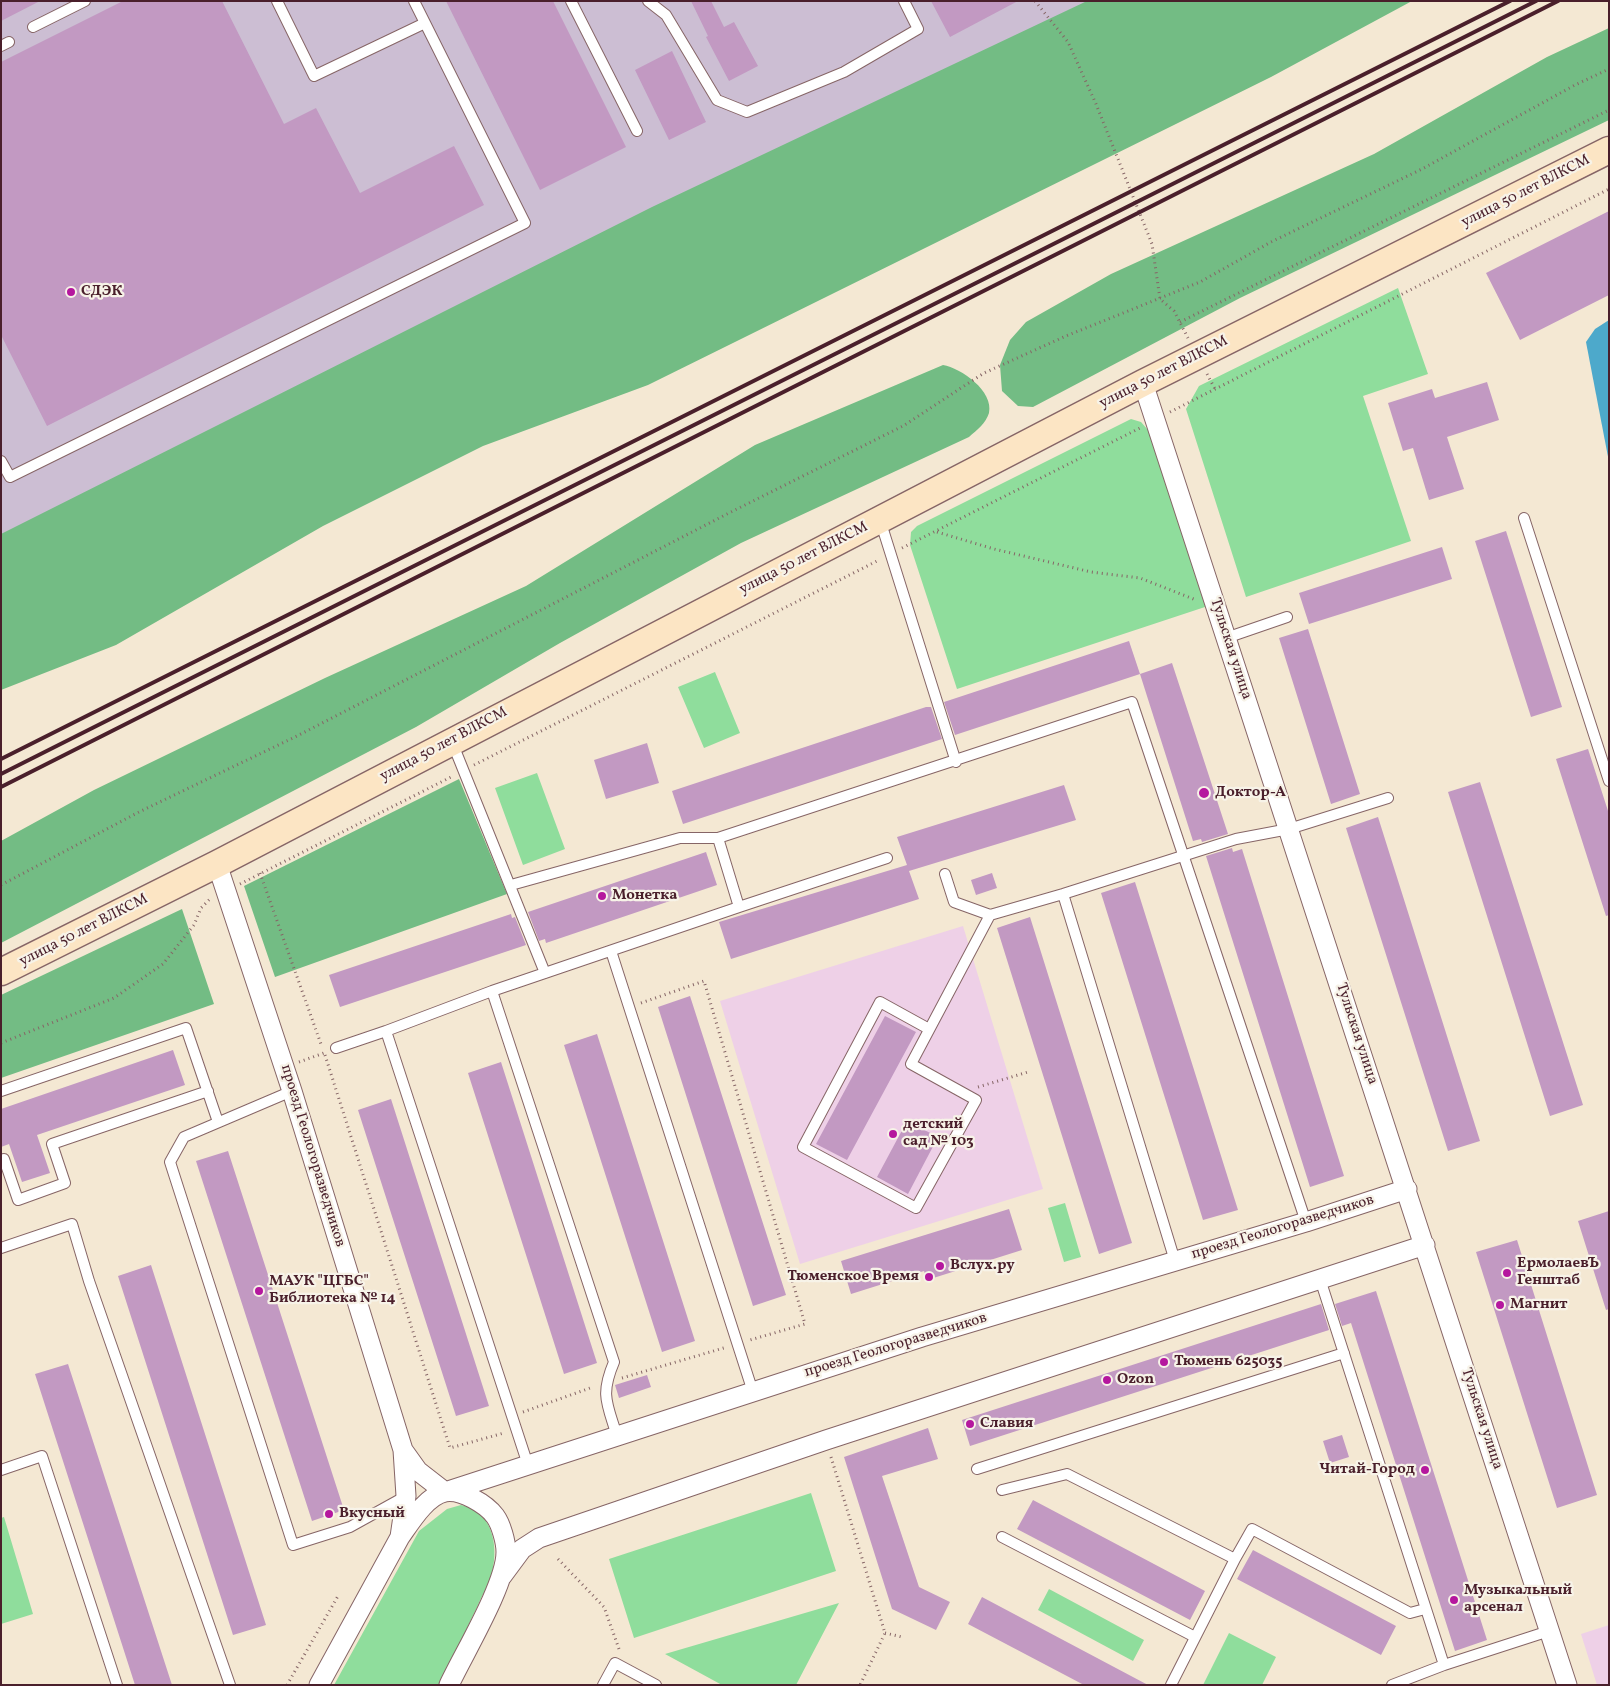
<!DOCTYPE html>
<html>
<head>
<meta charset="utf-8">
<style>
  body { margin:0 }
  #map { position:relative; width:1610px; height:1686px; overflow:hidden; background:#f4e8d3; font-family:Vollkorn,serif }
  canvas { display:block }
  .frame { position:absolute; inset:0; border:2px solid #4a1f2b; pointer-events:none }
</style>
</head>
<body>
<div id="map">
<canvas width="1610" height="1686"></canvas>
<div class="frame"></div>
</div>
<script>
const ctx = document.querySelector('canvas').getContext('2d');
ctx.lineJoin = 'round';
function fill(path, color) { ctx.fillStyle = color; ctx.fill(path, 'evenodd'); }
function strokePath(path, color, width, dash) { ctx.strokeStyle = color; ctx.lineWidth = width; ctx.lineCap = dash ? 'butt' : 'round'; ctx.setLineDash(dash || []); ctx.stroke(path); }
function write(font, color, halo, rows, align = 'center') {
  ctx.font = font + ' Vollkorn,serif'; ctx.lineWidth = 4.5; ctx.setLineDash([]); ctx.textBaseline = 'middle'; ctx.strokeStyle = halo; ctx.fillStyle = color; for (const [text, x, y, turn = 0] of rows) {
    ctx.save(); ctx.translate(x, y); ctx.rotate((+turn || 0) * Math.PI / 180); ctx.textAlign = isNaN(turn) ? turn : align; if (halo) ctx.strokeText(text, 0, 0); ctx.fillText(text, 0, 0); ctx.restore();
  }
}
fill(new Path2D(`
  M963 926 1043 1189 800 1264 720 1001Z
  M1609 1625V1685H1597L1581 1634Z`), '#eed0e7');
fill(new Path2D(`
  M1 1H1164L1 595Z`), '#ccbed3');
fill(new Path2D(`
  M1398 288 1428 374 1363 396 1411 541 1246 597 1186 409 1199 386Z
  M1131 419 1141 422 1148 430 1208 606 957 689 910 545 911 532 917 526Z
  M715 672 740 733 704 748 678 687Z
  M537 773 565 849 523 865 495 788Z
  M1065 1203 1081 1257 1064 1262 1048 1208Z
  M811 1493 836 1571 634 1638 609 1559Z
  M461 1505C492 1511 499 1544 492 1573 490 1583 482 1595 478 1605 465 1632 453 1659 439 1685H334L419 1531 447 1509Z
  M4 1517 33 1614 1 1624V1518Z
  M1049 1589 1144 1640 1133 1661 1038 1610Z
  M839 1603 796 1685H722L665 1654Z
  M1229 1633 1276 1657 1262 1685H1203Z`), '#8fdd9c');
fill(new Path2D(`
  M1087 1H1412L1271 77 648 385 483 446 323 526 116 645 1 690V534L652 207Z
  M1609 28V120L1240 298 1033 407 1018 406 1002 391 1000 365 1010 340 1026 322 1111 274 1374 154 1547 57Z
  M943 365C961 368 994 391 989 413 986 423 977 430 969 437L741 543 560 643 416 727 1 943V841L94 790 325 678 526 586 755 445Z
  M459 779 507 894 275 977 244 886Z
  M182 909 214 1004 1 1078V995Z`), '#73bc84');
fill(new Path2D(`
  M1609 320V462L1586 342 1595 329Z`), '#4da9cb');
fill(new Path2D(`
  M1 1H40L1 21Z
  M123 1H222L284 124 316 108 360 193 454 146 484 205 47 426 1 335V62Z
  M446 1H553L626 147 540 190Z
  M691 1H711L724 27 734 22 758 66 729 81 706 37 708 36Z
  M931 1H1018L950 37Z
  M672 51 706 122 669 140 635 70Z
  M1609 211V295L1520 340 1486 273Z
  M1487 382 1499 420 1447 437 1464 489 1429 500 1413 448 1403 451 1388 403 1432 389 1435 398Z
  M1506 531 1562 707 1531 717 1475 541Z
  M1442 547 1452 579 1309 624 1299 593Z
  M1308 629 1360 794 1331 804 1279 638Z
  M1129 641 1140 674 1172 663 1228 834 1202 842 1201 839 1193 841 1140 674 955 735 944 702Z
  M926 707H931L942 739 683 824 672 791Z
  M647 743 659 783 606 799 594 760Z
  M1588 749 1609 814V915L1606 916 1556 759Z
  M1480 782 1583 1105 1550 1116 1448 792Z
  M1064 785 1076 820 909 871 919 899 731 959 719 922 907 865 897 837Z
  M1378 817 1480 1141 1448 1151 1346 828Z
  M1232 848 1233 852 1242 849 1344 1176 1310 1187 1206 856Z
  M706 852 717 885 546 943 545 939 539 941 528 912Z
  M992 873 997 888 976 895 971 880Z
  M1135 882 1238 1210 1203 1220 1101 893Z
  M511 914 512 918 515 917 526 945 340 1007 329 975Z
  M1030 917 1132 1243 1099 1254 997 928Z
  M690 996 786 1295 753 1306 658 1007Z
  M885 1016 916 1032 847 1160 816 1144Z
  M597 1034 695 1341 662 1352 564 1045Z
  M173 1050 185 1085 37 1135 50 1173 22 1182 9 1144 1 1147V1109Z
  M501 1062 597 1363 564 1374 468 1073Z
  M391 1099 489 1406 456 1416 358 1110Z
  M907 1121 938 1137 908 1194 877 1177Z
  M228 1151 344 1510 312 1521 196 1161Z
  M1009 1209 1022 1250 927 1280 924 1271 851 1294 841 1261Z
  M1609 1211V1309L1606 1310 1578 1221Z
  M1517 1240 1597 1495 1557 1508 1476 1252Z
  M151 1265 266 1625 233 1635 118 1276Z
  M1376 1291 1487 1640 1455 1651 1351 1323 1342 1326 1335 1304Z
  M1321 1304 1329 1330 970 1446 962 1420Z
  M68 1364 172 1685H135L35 1374Z
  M647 1375 651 1387 619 1398 615 1385Z
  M928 1428 938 1459 882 1476 919 1587 950 1602 936 1630 892 1609 844 1457Z
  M1342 1435 1349 1457 1330 1463 1323 1441Z
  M1033 1500 1205 1591 1190 1620 1017 1529Z
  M1253 1550 1396 1626 1381 1655 1237 1579Z
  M982 1597 1148 1685H1084L968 1624Z`), '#c299c2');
const lane = new Path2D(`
  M277 1 314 76 425 23 414 1
  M571 1 637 131
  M648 1 666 15 717 100 747 112 844 72 918 29 904 1
  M33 27 85 1
  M1 46 9 42
  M1 461 10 477 525 223 425 23
  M1524 518 1609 781
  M880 520 956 762
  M1226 638 1287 617
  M452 742 545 973
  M945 874 954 902 990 915
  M511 885 680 838H718L1132 702 1306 1222
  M1063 894 1175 1261
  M739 907 887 858
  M611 951 753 1392
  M492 991 614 1362C600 1395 607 1403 617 1436
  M929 1029 880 1002 803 1147 916 1208 976 1100 911 1064 990 915 1063 894 1236 839 1289 829 1388 798
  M336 1048 386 1031
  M1 1091 186 1028 218 1122
  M292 1091 184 1137 170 1162 293 1545 350 1527 406 1496
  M1 1160 4 1159 18 1200 65 1183 52 1144 208 1091
  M1 1248 72 1224 89 1281 230 1685
  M1320 1279 1444 1665 1549 1631
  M528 1465 386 1031 492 991 739 907 718 838
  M977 1469 1344 1353
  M1 1470 42 1456 117 1685
  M1002 1490 1067 1474 1235 1559 1171 1685
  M1002 1537 1195 1637
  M1235 1559 1252 1529 1410 1613 1425 1609
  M603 1685 615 1663 656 1685
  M1392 1685 1444 1665`);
const street = new Path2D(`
  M1143 383 1567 1685
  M217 864 292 1091 403 1450 406 1496 400 1537
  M403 1450 418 1471 445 1492 922 1337 1306 1222 1407 1189
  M502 1576 522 1549 539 1538 826 1440 1425 1245
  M319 1685 400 1537C410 1523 426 1496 445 1492 461 1489 486 1504 495 1516 501 1524 506 1542 506 1552 506 1584 464 1653 449 1685`);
const secondary = new Path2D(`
  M1 972 217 864 1143 383 1609 150`);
strokePath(lane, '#866566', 12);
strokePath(street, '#866566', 21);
strokePath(secondary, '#866566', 29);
strokePath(new Path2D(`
  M1035 1 1068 42 1096 104 1152 244 1160 299 1174 311 1188 338
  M1180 322 1609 110
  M1207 374 1215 389
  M1170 412 1609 189
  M937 532 994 549 1091 572 1140 578 1196 600
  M902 548 1140 428
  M474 765 879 560
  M260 873 322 1047
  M240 884 453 776
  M1 885 139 812 297 736 727 514 903 426 984 373 1066 336 1200 282 1271 242 1422 169 1575 85 1609 69
  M641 1003 704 981 805 1324 750 1340
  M1 1043 114 998 163 964 194 925 201 908 210 899
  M325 1055 450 1448 504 1433
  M299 1062 324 1053
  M978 1087 1028 1072
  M622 1378 727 1347
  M523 1412 593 1387
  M831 1457 885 1633 860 1685
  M558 1559 604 1607 619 1649
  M885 1633 902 1637
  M287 1685 338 1596`), '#866566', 3, [1, 4]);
strokePath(lane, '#fff', 10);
strokePath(street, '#fff', 19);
strokePath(secondary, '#fce5c4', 26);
strokePath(new Path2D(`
  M1 759 1510 1
  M1 774 1536 1
  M1 787 1558 1`), '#4a1f2b', 4);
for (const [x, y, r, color] of [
  [71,292,5,"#b5179e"],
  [1204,793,6,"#b5179e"],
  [602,896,5,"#b5179e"],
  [893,1134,5,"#b5179e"],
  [940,1266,5,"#b5179e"],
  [1507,1273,5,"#b5179e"],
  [929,1277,5,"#b5179e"],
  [259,1291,5,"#b5179e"],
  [1500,1305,5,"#b5179e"],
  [1164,1362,5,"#b5179e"],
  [1107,1380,5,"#b5179e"],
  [970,1424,5,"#b5179e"],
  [1425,1470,5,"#b5179e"],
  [329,1514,5,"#b5179e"],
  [1454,1600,5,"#b5179e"]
]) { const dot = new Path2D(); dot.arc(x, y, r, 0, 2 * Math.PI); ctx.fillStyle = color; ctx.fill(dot); strokePath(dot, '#f7f3e8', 2); }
write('15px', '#4a1f2b', '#f7f3e8', [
  ["улица 50 лет ВЛКСМ",1526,192,-27],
  ["улица 50 лет ВЛКСМ",1164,373,-27],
  ["улица 50 лет ВЛКСМ",804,559,-27],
  ["Тульская улица",1230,649,72],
  ["улица 50 лет ВЛКСМ",444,745,-28],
  ["улица 50 лет ВЛКСМ",84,931,-27],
  ["Тульская улица",1356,1034,72],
  ["проезд Геологоразведчиков",312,1156,73],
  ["проезд Геологоразведчиков",1283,1228,-17],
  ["проезд Геологоразведчиков",896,1346,-17],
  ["Тульская улица",1481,1419,72]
]);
write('bold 15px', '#4a1f2b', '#f7f3e8', [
  ["СДЭК",81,292],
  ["Доктор-А",1215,793],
  ["Монетка",612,896],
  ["детский",903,1125],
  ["сад № 103",903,1142],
  ["ЕрмолаевЪ",1517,1264],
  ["Генштаб",1517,1281],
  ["Вслух.ру",950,1266],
  ["Тюменское Время",919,1277,"right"],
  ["МАУК \"ЦГБС\"",269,1282],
  ["Библиотека № 14",269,1299],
  ["Магнит",1510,1305],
  ["Тюмень 625035",1174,1362],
  ["Ozon",1117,1380],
  ["Славия",980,1424],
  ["Читай-Город",1415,1470,"right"],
  ["Вкусный",339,1514],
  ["Музыкальный",1464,1591],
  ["арсенал",1464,1608]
], 'left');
</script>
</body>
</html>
